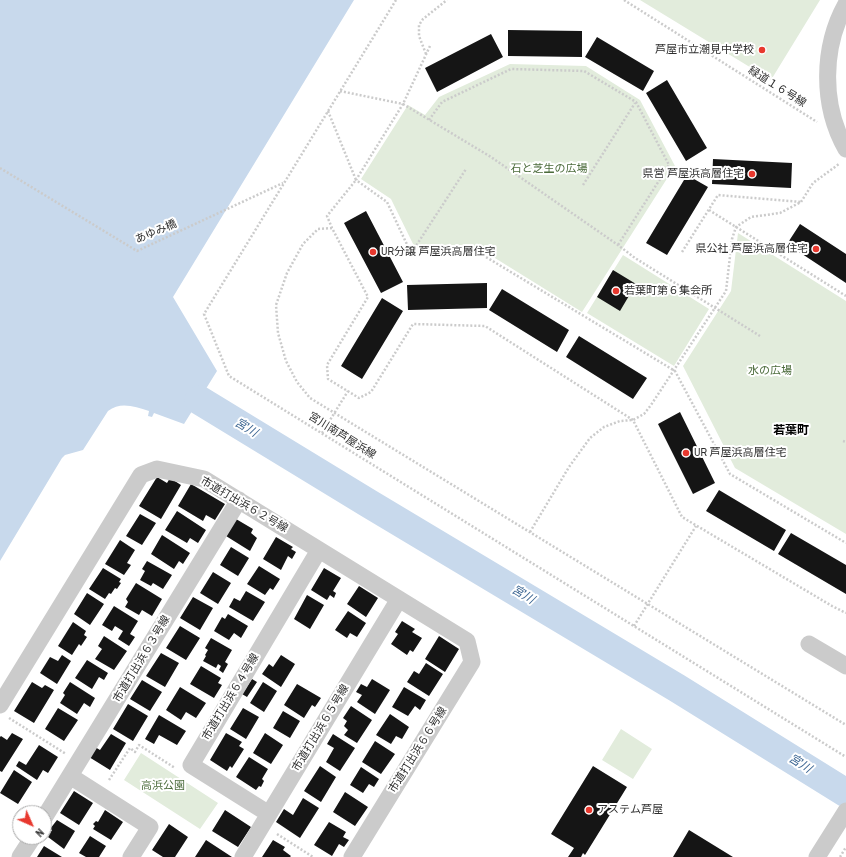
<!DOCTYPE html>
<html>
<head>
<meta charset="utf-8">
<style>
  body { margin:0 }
  #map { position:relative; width:846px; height:857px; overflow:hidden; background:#fff; font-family:"Archivo Narrow",sans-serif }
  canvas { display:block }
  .north { position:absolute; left:12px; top:805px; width:40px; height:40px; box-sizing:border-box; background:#fff; border:1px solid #ababab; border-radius:50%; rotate:135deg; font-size:11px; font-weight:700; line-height:16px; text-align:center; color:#2e2e2e }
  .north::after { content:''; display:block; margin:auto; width:14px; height:18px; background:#e8382e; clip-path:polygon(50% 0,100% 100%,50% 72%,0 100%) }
</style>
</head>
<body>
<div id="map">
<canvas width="846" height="857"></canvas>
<div class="north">N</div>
</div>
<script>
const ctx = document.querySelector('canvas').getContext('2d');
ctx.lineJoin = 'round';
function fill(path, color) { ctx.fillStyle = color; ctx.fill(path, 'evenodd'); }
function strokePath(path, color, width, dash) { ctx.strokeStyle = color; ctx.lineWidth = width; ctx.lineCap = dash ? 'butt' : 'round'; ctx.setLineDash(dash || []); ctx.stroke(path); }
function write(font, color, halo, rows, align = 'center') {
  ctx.font = font + ' "Archivo Narrow","Noto Sans JP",sans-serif'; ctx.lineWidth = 4; ctx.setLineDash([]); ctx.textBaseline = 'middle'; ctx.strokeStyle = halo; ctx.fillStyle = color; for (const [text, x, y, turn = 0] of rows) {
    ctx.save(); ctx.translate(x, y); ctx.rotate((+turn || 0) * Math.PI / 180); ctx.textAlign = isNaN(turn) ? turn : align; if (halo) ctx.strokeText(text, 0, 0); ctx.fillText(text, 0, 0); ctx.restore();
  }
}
fill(new Path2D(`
  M640 0H820L771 80Z
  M510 64 586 66 640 100 675 166 582 312 482 250 415 248 391 199 361 179 408 105 425 115 439 97Z
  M738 233 846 301V534L735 468 683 366 731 291Z
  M623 255 709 309 674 366 587 313Z
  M621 729 652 749 633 779 602 760Z
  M141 753 218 803 200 829 124 780Z`), '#e2ecdc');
fill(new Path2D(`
  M0 0H354L173 297 217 371 184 424 154 413 152 417 148 416 149 411C135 407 121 401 108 411L83 450 65 455 62 458 0 561Z`), '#c8d9ec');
strokePath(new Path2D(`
  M199 400 368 503 677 688 846 793`), '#c8d9ec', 29);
fill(new Path2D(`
  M508 30 582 31V57L508 56Z
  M491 34 503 57 437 92 425 68Z
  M597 37 654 71 643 91 585 57Z
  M667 80 707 148 686 161 646 93Z
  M713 159 792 163 791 188 712 184Z
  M687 175 708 187 667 255 646 243Z
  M366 211 403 282 381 293 344 223Z
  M800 224 846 254V283L787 244Z
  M613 270 636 284 620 311 597 297Z
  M487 283V308L408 310 407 285Z
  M502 289 569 330 557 352 489 310Z
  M382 298 403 311 362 379 341 366Z
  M579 336 647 378 633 399 566 357Z
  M680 412 715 483 693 494 658 424Z
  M157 477 167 483 170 478 181 485 161 519 139 506Z
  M191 484 225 504 215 520 206 515 203 521 178 506Z
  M719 490 786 530 774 551 706 511Z
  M177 511 206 530 198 543 190 538 187 543 165 530Z
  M140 514 156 523 142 545 126 536Z
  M236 519 253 529 251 533 257 538 250 551 226 536Z
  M791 533 846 565V594L778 554Z
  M162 535 190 553 183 564 179 561 174 569 151 554Z
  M276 537 293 547 291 549 296 552 292 559 288 556 281 570 263 559Z
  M120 540 135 550 127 563 131 565 124 575 105 564Z
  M231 547 249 558 238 576 220 565Z
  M147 561 172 575 163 589 153 583 151 586 140 580 145 571 142 569Z
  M259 566 280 579 273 590 270 588 265 595 247 584Z
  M103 568 121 579 119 582 121 583 117 589 115 588 111 594 109 593 105 599 89 589Z
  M324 568 341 578 333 591 336 593 334 598 330 595 327 600 311 590Z
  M213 572 231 583 218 604 200 593Z
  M136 583 162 599 152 616 142 610 139 615 125 607 128 602 126 599Z
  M359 586 378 598 366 617 347 604Z
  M246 591 265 602 253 621 229 607 234 598 240 601Z
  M87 593 104 604 90 625 74 614Z
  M307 595 324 605 310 629 294 619Z
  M193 597 213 608 200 630 180 618Z
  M114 606 138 621 130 634 135 637 129 646 118 639 123 631 115 626 112 631 102 625Z
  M348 611 366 623 357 637 350 633 347 638 335 630Z
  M228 614 248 626 241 638 234 633 229 640 214 631 222 617 225 619Z
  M402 621 415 629 412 632 422 638 413 652 410 650 407 655 391 644 398 634 395 632Z
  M73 622 86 631 84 635 87 637 81 646 79 644 72 655 58 646Z
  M180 626 200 638 186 660 166 648Z
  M104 636 127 651 114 670 95 659 102 649 98 646Z
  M439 636 459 649 445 672 425 659Z
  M211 638 232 650 225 662 228 664 223 673 219 670 221 666 218 664 216 668 203 661 206 656 205 655 208 650 205 648Z
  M161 653 179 663 165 687 146 676Z
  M62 655 71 661 57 684 40 673 50 657 58 661Z
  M281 655 295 664 281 687 262 674 269 664 273 667Z
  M87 660 108 673 104 680 99 677 92 689 75 678Z
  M426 663 443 674 429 696 407 682 414 671 419 674Z
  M201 666 221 678 218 683 222 685 214 698 190 684Z
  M252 679 257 682 247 697 242 694Z
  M372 679 390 690 375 714 357 702 362 695 356 692 361 684 367 687Z
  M142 680 162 692 150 711 130 699Z
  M32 682 42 688 45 685 54 690 34 723 14 711Z
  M70 682 95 698 90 707 84 703 77 714 60 703 65 695 63 693Z
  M263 682 277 691 264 712 250 703Z
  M297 684 321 698 315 707 312 705 304 718 284 705Z
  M180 687 206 703 196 718 186 712 181 720 166 710Z
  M404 687 426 700 420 710 415 706 408 716 392 707Z
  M128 704 148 716 133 741 113 729Z
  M351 706 372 720 357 743 344 735 348 730 344 726 347 721 343 718Z
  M58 708 78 720 64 741 45 729Z
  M243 708 259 717 246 739 230 729Z
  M283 711 300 721 290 738 273 728Z
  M390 714 409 727 402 739 396 736 391 744 376 735Z
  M159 715 186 731 177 745 159 735 154 744 145 739Z
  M12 733 23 739 2 772 0 771V737L1 736 7 740Z
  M226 733 242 742 239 746 244 749 232 768 230 766 227 771 210 760Z
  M265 733 283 745 271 764 253 753Z
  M111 734 126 743 110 770 89 757 95 747 100 750Z
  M333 734 355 748 340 771 326 762 334 748 327 744Z
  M375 741 395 754 381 774 362 762Z
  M39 745 58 757 48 773 43 770 37 780 16 766 19 761 26 765Z
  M249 757 268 769 262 779 264 781 261 787 259 786 256 790 236 777Z
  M320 766 336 777 321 802 304 791Z
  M593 766 627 787 585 855 583 853 581 857H568L574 848 551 834Z
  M361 767 379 779 374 787 369 784 363 793 350 785Z
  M14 770 32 782 18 804 0 793Z
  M74 791 93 803 79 825 60 813Z
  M345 792 368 807 355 826 333 812Z
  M303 798 319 808 300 838 276 822 284 809 293 815Z
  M105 810 123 822 111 840 93 829 95 826 93 824 96 821 98 822Z
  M225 810 251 827 238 847 212 831Z
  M57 820 75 831 64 849 48 837 52 830 50 829Z
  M329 822 346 832 343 837 349 840 344 847 339 844 332 856 314 845Z
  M169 824 188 837 175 857H163L152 850Z
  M689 830 733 857H673Z
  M90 836 106 846 99 857H86L79 853Z
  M206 840 232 857H195Z
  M273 840 285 847 283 850 291 856 290 857H262Z
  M44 846 62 857H37Z`), '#151515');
strokePath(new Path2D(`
  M396 0 204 314 229 376 846 757
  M624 0 817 122
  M430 46 403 104 491 157 618 245 635 258 760 336
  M426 54 419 36V25L423 19 447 0
  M340 91 403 104 356 180 387 202 411 253 481 254 675 371 730 474 846 543
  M328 111 356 180 327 216 332 228 368 297 327 365 328 379 359 398 371 392 413 324 485 326 633 420 682 517 832 606 846 613
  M429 120 442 102 511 69 584 71 636 102 669 165 618 245
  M0 168 137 251 283 183
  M583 185 635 103
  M709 210 846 296
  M332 228 318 229 303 244 287 273 276 305 278 333 286 361 297 382 310 398 846 725
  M412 252 466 169
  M682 252 718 195 801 202
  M322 433 348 391
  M843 441 846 442
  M530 532 569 467 590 438 604 427 620 421 633 420 644 414 651 405 726 291 732 239 736 227 751 217 780 213 801 202 813 183 839 164
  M634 626 696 526
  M9 718 66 754
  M109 780 130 748 135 752 139 745 175 768
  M277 834 313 857
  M840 857 846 847`), '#cbcbcb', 2.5, [2, 2]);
strokePath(new Path2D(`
  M846 4C822 47 821 105 846 149
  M809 644 846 666
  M0 705 141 475 157 469 204 479 467 641 472 662 352 857
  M70 776 150 827 131 857
  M269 814 191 765 319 550
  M44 818 239 500
  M20 857 33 837
  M243 857 399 599
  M817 857 846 811`), '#cbcbcb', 17);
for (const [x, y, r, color] of [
  [762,50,4,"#e8382e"],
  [752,174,4,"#e8382e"],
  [816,249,4,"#e8382e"],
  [373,252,4,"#e8382e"],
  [616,291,4,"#e8382e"],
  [686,453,4,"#e8382e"],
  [589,810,4,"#e8382e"]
]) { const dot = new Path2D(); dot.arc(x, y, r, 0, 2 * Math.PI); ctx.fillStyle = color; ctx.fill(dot); strokePath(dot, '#fff', 1.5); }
write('11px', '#2e2e2e', '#fff', [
  ["芦屋市立潮見中学校",754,50,"right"],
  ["県営 芦屋浜高層住宅",744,174,"right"],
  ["県公社 芦屋浜高層住宅",808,249,"right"],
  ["UR分譲 芦屋浜高層住宅",381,252],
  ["若葉町第６集会所",624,291],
  ["UR 芦屋浜高層住宅",694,453],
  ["アステム芦屋",597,810]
], 'left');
write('11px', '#2e2e2e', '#fff', [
  ["緑道１６号線",777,87,32],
  ["あゆみ橋",156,232,-23],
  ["宮川南芦屋浜線",342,436,32],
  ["市道打出浜６２号線",244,505,30],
  ["市道打出浜６３号線",142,659,-59],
  ["市道打出浜６４号線",231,697,-59],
  ["市道打出浜６５号線",321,728,-59],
  ["市道打出浜６６号線",418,750,-58]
]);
write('11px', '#4b6b3b', '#fff', [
  ["石と芝生の広場",549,169],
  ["水の広場",770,371],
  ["高浜公園",163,786]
]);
write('italic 12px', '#3b6592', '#fff', [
  ["宮川",246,428,31],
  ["宮川",523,595,31],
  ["宮川",800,764,32]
]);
write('bold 12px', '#000', '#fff', [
  ["若葉町",791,431]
]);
</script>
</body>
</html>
